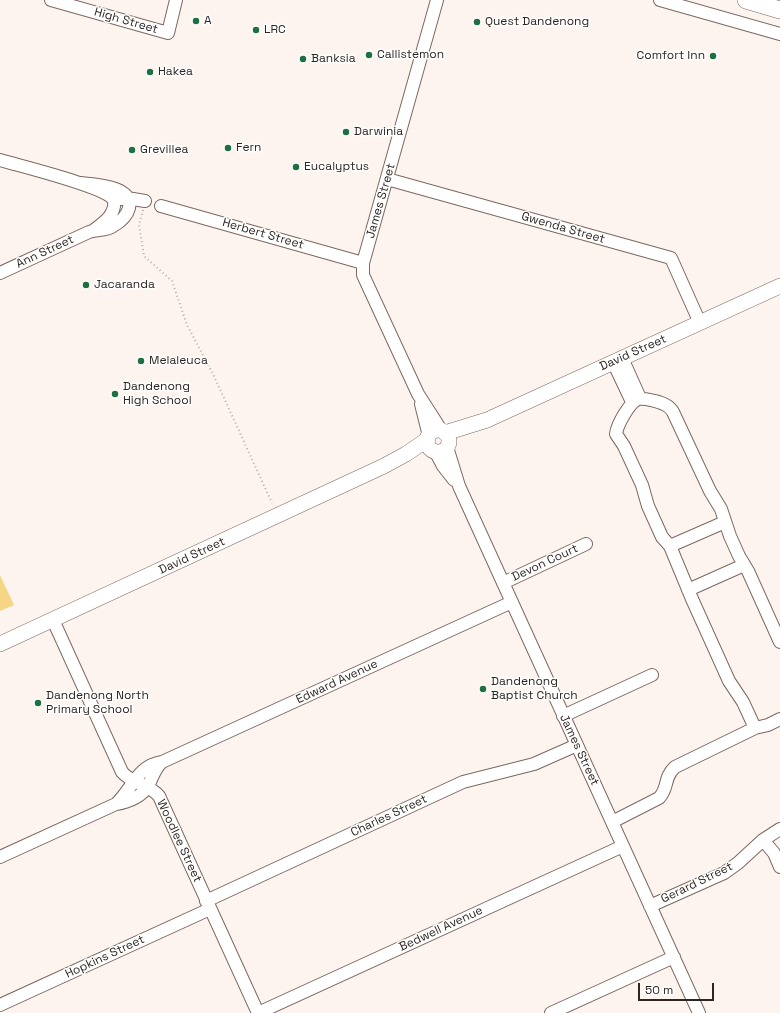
<!DOCTYPE html>
<html>
<head>
<meta charset="utf-8">
<style>
  body { margin:0 }
  #map { position:relative; width:780px; height:1013px; overflow:hidden; background:#fdf4ef; font-family:"Space Grotesk",sans-serif }
  canvas { display:block }
  .scale { position:absolute; left:638px; top:983px; width:76px; height:18px; box-sizing:border-box; border:2px solid #2e2521; border-top:0; padding-left:5px; font-size:12px; line-height:14px; white-space:nowrap; color:#2e2521; -webkit-text-stroke:3px #fff; paint-order:stroke }
</style>
</head>
<body>
<div id="map">
<canvas width="780" height="1013"></canvas>
<div class="scale">50 m</div>
</div>
<script>
const ctx = document.querySelector('canvas').getContext('2d');
ctx.lineJoin = 'round';
function fill(path, color) { ctx.fillStyle = color; ctx.fill(path, 'evenodd'); }
function strokePath(path, color, width, dash) { ctx.strokeStyle = color; ctx.lineWidth = width; ctx.lineCap = dash ? 'butt' : 'round'; ctx.setLineDash(dash || []); ctx.stroke(path); }
function write(font, color, halo, rows, align = 'center') {
  ctx.font = font + ' "Space Grotesk",sans-serif'; ctx.lineWidth = 3; ctx.setLineDash([]); ctx.textBaseline = 'middle'; ctx.strokeStyle = halo; ctx.fillStyle = color; for (const [text, x, y, turn = 0] of rows) {
    ctx.save(); ctx.translate(x, y); ctx.rotate((+turn || 0) * Math.PI / 180); ctx.textAlign = isNaN(turn) ? turn : align; if (halo) ctx.strokeText(text, 0, 0); ctx.fillText(text, 0, 0); ctx.restore();
  }
}
fill(new Path2D(`
  M0 575 14 605 0 611Z`), '#f4d684');
const minor = new Path2D(`
  M51 0 168 33 176 0
  M437 0 363 263V275L418 394 436 422 441 431
  M660 0 780 34
  M0 160C20 166 104 186 114 200
  M387 179 671 258 700 323
  M121 199 127 198 145 201
  M161 206 363 263
  M94 230C105 222 116 214 114 200
  M0 273 89 232C97 229 106 231 113 226 120 222 127 216 129 208 133 185 94 185 80 183
  M622 358 640 398
  M613 362 632 402
  M421 404 429 436
  M447 447 459 486 699 1013
  M435 451 443 466 454 480
  M670 546 725 522
  M503 583 586 544
  M688 590 744 565
  M53 620 122 772C132 784 149 784 159 796L258 1013
  M563 716 652 675
  M755 728 743 702 729 681 692 599 670 546 662 537 648 506 642 485 624 446 616 434C617 425 630 401 639 399 644 398 650 400 655 401 662 403 669 405 673 412L710 491 721 509 730 536 739 556 748 571 780 642
  M116 804C133 788 137 766 162 762L512 602
  M612 822 659 798C669 788 663 778 675 767L755 728 768 725 780 719
  M763 840 774 853 780 867
  M0 857 116 804C129 802 143 796 149 784 153 776 155 768 162 762
  M206 901 463 782 534 764 577 745
  M650 906 724 873 738 863 763 840 780 829
  M0 1005 210 909
  M258 1013 623 846
  M551 1013 674 957`);
const major = new Path2D(`
  M427 441a11 11 0 1 1 22 0a11 11 0 1 1-22 0Z
  M445 433 487 420 780 286
  M0 644 384 466 406 454 428 439`);
const highway = new Path2D(`
  M746 0 780 10`);
strokePath(minor, '#7c685f', 14);
strokePath(major, '#7c685f', 16);
strokePath(highway, '#7c685f', 18);
strokePath(new Path2D(`
  M143 210 139 225 144 256 172 281 187 325 213 374 272 503`), '#b5aca8', 2, [1, 3]);
strokePath(minor, '#fff', 12);
strokePath(major, '#fff', 15);
strokePath(highway, '#fff', 17);
for (const [x, y, r, color] of [
  [196,21,4,"#1e7041"],
  [477,22,4,"#1e7041"],
  [256,30,4,"#1e7041"],
  [369,55,4,"#1e7041"],
  [713,56,4,"#1e7041"],
  [303,59,4,"#1e7041"],
  [150,72,4,"#1e7041"],
  [346,132,4,"#1e7041"],
  [228,148,4,"#1e7041"],
  [132,150,4,"#1e7041"],
  [296,167,4,"#1e7041"],
  [86,285,4,"#1e7041"],
  [141,361,4,"#1e7041"],
  [115,394,4,"#1e7041"],
  [483,689,4,"#1e7041"],
  [38,703,4,"#1e7041"]
]) { const dot = new Path2D(); dot.arc(x, y, r, 0, 2 * Math.PI); ctx.fillStyle = color; ctx.fill(dot); strokePath(dot, '#fff', 1.5); }
write('12px', '#2e2521', '#fff', [
  ["High Street",126,21,16],
  ["James Street",381,201,-74],
  ["Gwenda Street",563,228,16],
  ["Herbert Street",263,234,16],
  ["Ann Street",45,252,-25],
  ["David Street",633,353,-24],
  ["David Street",192,556,-25],
  ["Devon Court",545,563,-25],
  ["Edward Avenue",337,682,-25],
  ["James Street",579,750,65],
  ["Charles Street",389,816,-25],
  ["Woodlee Street",179,841,65],
  ["Gerard Street",697,883,-26],
  ["Bedwell Avenue",441,929,-25],
  ["Hopkins Street",105,957,-25]
]);
write('12px', '#2e2521', '#fff', [
  ["A",204,21],
  ["Quest Dandenong",485,22],
  ["LRC",264,30],
  ["Callistemon",377,55],
  ["Comfort Inn",705,56,"right"],
  ["Banksia",311,59],
  ["Hakea",158,72],
  ["Darwinia",354,132],
  ["Fern",236,148],
  ["Grevillea",140,150],
  ["Eucalyptus",304,167],
  ["Jacaranda",94,285],
  ["Melaleuca",149,361],
  ["Dandenong",123,387],
  ["High School",123,401],
  ["Dandenong",491,682],
  ["Baptist Church",491,696],
  ["Dandenong North",46,696],
  ["Primary School",46,710]
], 'left');
</script>
</body>
</html>
